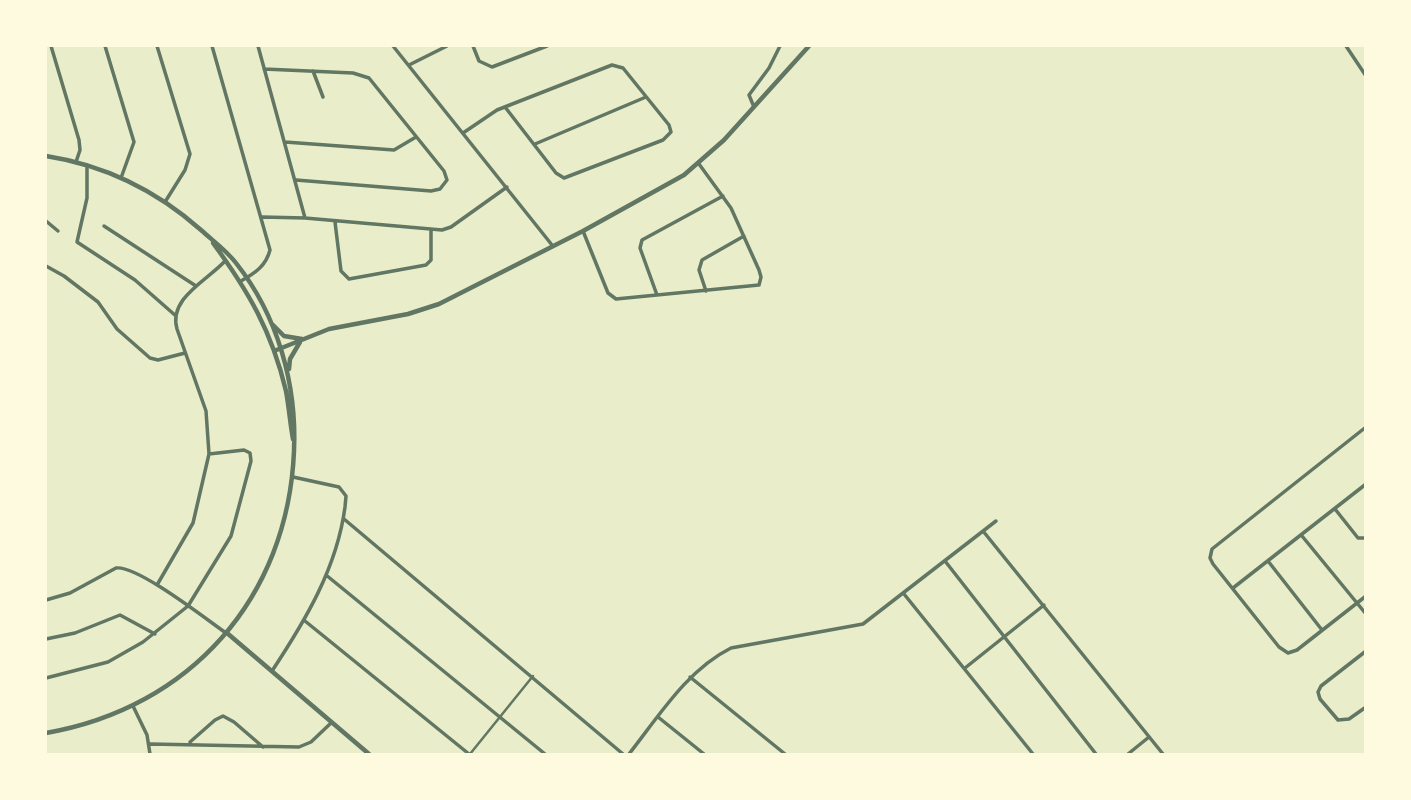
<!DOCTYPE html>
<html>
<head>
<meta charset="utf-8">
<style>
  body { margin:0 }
  #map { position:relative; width:1411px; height:800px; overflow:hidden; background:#e9edc9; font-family:"PT Sans",sans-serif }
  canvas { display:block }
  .frame { position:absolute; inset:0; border:47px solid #fefae0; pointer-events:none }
</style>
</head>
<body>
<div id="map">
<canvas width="1411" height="800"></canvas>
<div class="frame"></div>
</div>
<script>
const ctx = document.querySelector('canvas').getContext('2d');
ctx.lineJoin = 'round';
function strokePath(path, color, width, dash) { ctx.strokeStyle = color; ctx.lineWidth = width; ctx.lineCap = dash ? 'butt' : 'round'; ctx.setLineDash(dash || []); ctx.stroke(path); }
strokePath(new Path2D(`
  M470 754 533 676`), '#617663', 2.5);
strokePath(new Path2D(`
  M51 46 79 140 80 150 76 162
  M105 46 134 142 121 178
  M157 46 190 154 185 170 165 202
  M212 46 270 250C266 266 255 273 241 281
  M258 46 305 218
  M393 46 552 245
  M473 46 479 61 492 67 547 46
  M1346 46 1366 76
  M409 65 447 46
  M264 69 353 73 369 78 444 171 447 180 440 189 431 191 296 180
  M313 71 323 97
  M754 107 749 95 769 68 780 46
  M463 133 497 110 612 65 623 68 669 125 671 132 663 140 564 178 556 173 505 107
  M285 142 394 150 416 137
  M535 144 646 97
  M87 165V198L77 242 135 280 176 316
  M262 217 305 218 442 230 451 227 507 187
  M46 221 58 231
  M335 222 341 271 349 279 426 265 431 260V231
  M104 226 196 286
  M583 231 608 293 616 299 759 285 761 277 759 270 731 208 699 164
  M46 266 64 276 98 302 117 329 150 358 158 360 185 353
  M706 291 699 270 702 260 744 236
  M657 295 640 248 642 240 723 196
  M1366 427 1212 549 1210 558 1213 564 1279 647 1288 653 1297 650 1366 596
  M1335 509 1358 538H1366
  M344 519 623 754
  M983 531 1163 754
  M1302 536 1366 614
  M945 561 1096 754
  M1268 561 1322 630
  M326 575 545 754
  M157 585 193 523 209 454 206 411 177 329C168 298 208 280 225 261
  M1233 588 1366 484
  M904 594 1033 754
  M46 600 70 593 116 568C137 565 206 619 226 633
  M305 621 469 754
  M46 639 75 633 120 615 155 634
  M1366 651 1321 686 1318 692 1320 699 1338 720 1349 719 1366 707
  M965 668 1044 605
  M272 671C305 621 337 568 345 507L346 496 339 487 293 477
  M690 677 785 754
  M46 678 108 662 143 642 188 606 231 536 251 461 250 453 244 450 209 454
  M133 706 147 735 150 754
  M658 717 704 754
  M190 742 215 720 223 716 234 722 263 747
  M150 744 299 747 311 742 331 723
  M629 754C659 716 687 670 731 648L863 624 996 521
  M1128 754 1149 737`), '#617663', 3.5);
strokePath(new Path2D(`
  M46 156C104 165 157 191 201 230 213 241 226 250 236 263 278 316 297 385 294 451 288 598 190 708 46 733
  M213 243C249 292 272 332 286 391 289 407 290 423 293 439
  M273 325 284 336 302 339
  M274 351 329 329 408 314 439 304 583 231 684 175 724 140 809 46
  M289 369 290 359 300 342
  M227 633 369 754`), '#617663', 4.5);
</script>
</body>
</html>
